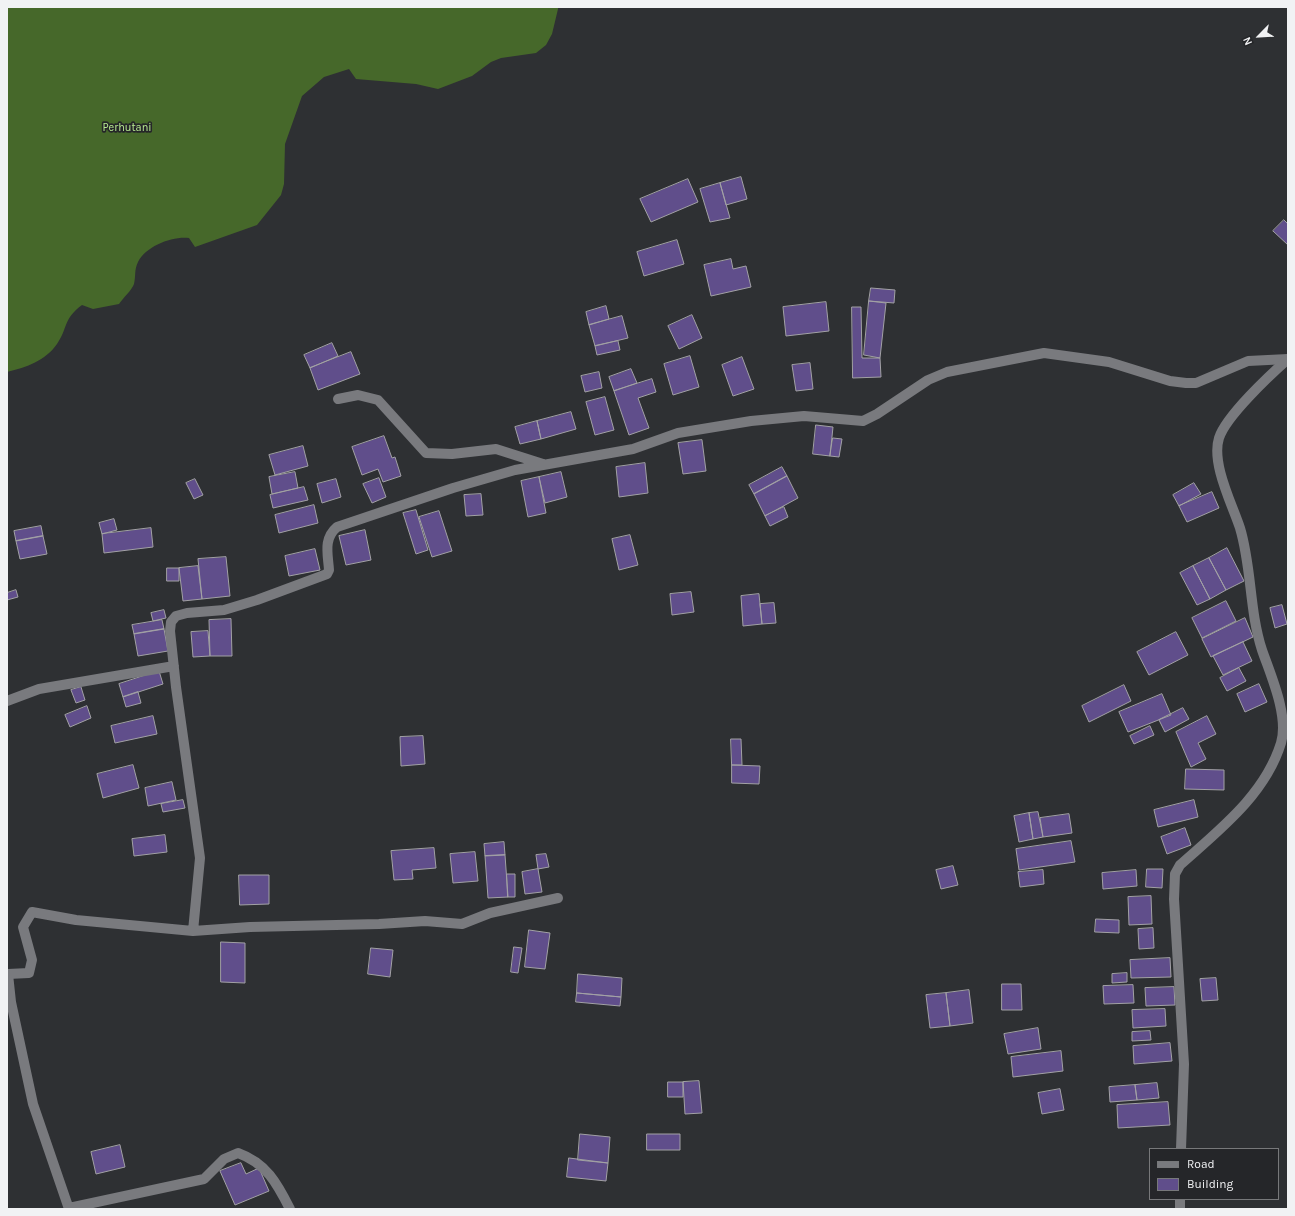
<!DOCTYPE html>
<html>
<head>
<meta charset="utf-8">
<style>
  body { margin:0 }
  #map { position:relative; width:1295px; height:1216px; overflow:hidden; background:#2e3033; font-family:Karla,sans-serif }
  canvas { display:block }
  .frame { position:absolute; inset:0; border:8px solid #f1f2f4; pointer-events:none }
  .legend { position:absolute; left:1149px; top:1148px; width:130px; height:52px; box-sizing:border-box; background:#252629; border:1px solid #77787a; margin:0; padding:5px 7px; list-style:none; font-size:12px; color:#f1f2f4 }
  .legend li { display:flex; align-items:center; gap:8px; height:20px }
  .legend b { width:20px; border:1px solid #77787a }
  .north { position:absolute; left:1239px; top:16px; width:40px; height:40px; -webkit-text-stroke:3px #252629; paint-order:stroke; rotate:246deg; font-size:11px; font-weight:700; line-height:16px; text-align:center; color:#f1f2f4 }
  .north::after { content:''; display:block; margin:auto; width:14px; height:18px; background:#f1f2f4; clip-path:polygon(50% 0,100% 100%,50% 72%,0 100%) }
</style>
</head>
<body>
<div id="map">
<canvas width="1295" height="1216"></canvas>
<div class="frame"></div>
<ul class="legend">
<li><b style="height:5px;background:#797a7e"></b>Road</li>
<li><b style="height:11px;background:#604e8b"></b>Building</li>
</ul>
<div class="north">N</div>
</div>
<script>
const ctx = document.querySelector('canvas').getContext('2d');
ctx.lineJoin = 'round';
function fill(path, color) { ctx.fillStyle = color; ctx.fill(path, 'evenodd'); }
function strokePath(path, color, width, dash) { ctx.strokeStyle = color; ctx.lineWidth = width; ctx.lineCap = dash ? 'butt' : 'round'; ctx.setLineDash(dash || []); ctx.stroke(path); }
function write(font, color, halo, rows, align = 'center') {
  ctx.font = font + ' Karla,sans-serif'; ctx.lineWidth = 3.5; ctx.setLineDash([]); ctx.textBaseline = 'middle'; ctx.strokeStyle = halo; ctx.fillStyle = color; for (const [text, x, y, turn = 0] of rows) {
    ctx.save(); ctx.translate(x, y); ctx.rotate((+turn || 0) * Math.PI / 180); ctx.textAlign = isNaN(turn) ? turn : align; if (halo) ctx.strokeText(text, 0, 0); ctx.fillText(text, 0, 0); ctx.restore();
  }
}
fill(new Path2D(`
  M7 7H558V9L552 34 546 45 536 53 501 58 491 62 472 76 438 89 416 84 356 79 349 69 324 77 302 96 285 144 284 184 281 195 257 225 195 247 189 238C172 236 146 246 138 262 134 270 136 276 134 284 132 290 123 298 119 304L93 309 82 305C63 319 68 328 57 344 45 361 27 367 7 372Z`), '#46682a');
const building = new Path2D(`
  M741 177 747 199 726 205 720 183Z
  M688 179 698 202 651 222 640 199Z
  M720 183 730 218 710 222 700 189Z
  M1284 220 1288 224V245L1273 231Z
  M677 240 684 264 644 276 637 252Z
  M731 259 733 269 746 266 751 287 711 296 704 265Z
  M871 288 895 290 894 303 869 301Z
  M869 301 886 303 880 358 864 355Z
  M826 302 829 331 786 336 783 307Z
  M606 306 609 319 589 325 586 312Z
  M852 307H861L862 358H880L881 377 853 378Z
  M692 315 702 338 679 349 668 326Z
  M622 316 628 338 595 346 589 325Z
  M618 341 620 350 597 355 595 346Z
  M332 343 338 356 310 368 304 355Z
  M351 352 360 374 318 390 310 368Z
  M690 356 699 387 673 395 664 364Z
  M742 357 754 389 733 396 722 365Z
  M810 363 813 389 796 391 792 365Z
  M631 369 637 383 614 391 609 377Z
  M599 372 602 388 585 392 581 376Z
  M652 379 656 392 638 398 649 428 629 435 614 391Z
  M605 397 614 430 595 435 586 402Z
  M571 412 576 429 541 439 537 421Z
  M537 421 541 439 520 444 515 427Z
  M816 425 833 427 830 456 813 454Z
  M384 436 392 458 395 457 401 476 383 482 378 469 362 475 352 447Z
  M833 438 842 439 839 457 830 456Z
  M702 440 706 471 683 474 678 443Z
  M303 446 308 466 275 475 269 455Z
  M645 463 648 493 619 497 616 467Z
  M782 467 787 476 754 494 749 485Z
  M295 472 298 488 272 494 269 477Z
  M561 472 567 497 545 503 539 477Z
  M787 476 798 498 765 516 754 494Z
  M539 477 546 513 528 517 521 481Z
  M379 478 386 497 372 503 363 484Z
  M195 479 203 495 194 499 186 483Z
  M336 479 341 497 322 503 317 484Z
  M1194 483 1201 494 1179 506 1173 495Z
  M304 487 308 500 273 508 270 495Z
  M1212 492 1219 508 1187 522 1179 506Z
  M481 494 483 515 466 516 464 495Z
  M314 505 318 523 279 533 275 515Z
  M784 507 788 517 770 526 765 516Z
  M416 510 428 550 416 554 403 513Z
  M439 511 452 551 432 557 419 517Z
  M114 519 117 530 102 534 99 523Z
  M41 526 43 536 16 541 14 531Z
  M151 528 153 547 104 553 102 534Z
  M365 530 371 560 346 565 339 536Z
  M630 535 638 565 619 570 612 539Z
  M43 536 47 554 20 559 16 541Z
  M1227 548 1244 581 1226 590 1209 558Z
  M315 549 320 570 289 576 285 556Z
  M226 557 230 596 202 599 198 559Z
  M1209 558 1226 590 1210 599 1193 566Z
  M198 566 202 599 183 601 179 568Z
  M1193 566 1210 599 1197 605 1180 573Z
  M167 568H179V581H167Z
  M16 590 18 597 7 600V593Z
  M691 592 694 612 672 615 670 594Z
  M759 594 762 624 743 626 741 596Z
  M1226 601 1236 621 1202 638 1192 618Z
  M774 603 776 623 762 624 760 604Z
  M1282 605 1287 624 1275 628 1270 608Z
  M164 610 166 618 153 621 151 613Z
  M1245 618 1253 637 1211 657 1202 639Z
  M231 619 232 656H210L209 620Z
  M162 620 164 629 134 634 132 625Z
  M164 629 168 651 138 656 134 634Z
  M208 631 210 656 193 657 191 632Z
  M1176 632 1188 655 1149 675 1137 652Z
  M1243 642 1252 661 1223 675 1213 656Z
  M1239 668 1246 681 1227 691 1220 678Z
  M159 671 163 684 123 697 119 684Z
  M1259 684 1267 702 1245 712 1237 694Z
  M1124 685 1131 701 1089 722 1082 706Z
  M81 687 85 700 76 703 71 690Z
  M138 692 141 703 126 707 123 697Z
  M1162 694 1171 715 1128 732 1119 712Z
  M87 706 91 718 70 727 65 715Z
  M1183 708 1189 719 1165 732 1159 720Z
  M153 716 157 734 115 743 111 726Z
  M1207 716 1216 734 1198 743 1206 759 1191 767 1176 732Z
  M1150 726 1154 735 1134 744 1130 736Z
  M423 736 425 764 401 766 400 737Z
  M731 739H741L742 765H732Z
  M133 765 139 788 103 798 97 774Z
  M732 765 760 766 759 784 732 783Z
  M1186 769 1224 770V790L1185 789Z
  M172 782 176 800 148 806 145 788Z
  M183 800 185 808 163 812 161 804Z
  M1194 800 1198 817 1158 827 1154 810Z
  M1038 812 1043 837 1033 839 1029 813Z
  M1029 813 1033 839 1019 842 1014 816Z
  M1069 814 1072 833 1043 837 1040 818Z
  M1185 828 1191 845 1167 854 1161 837Z
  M165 835 167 852 134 856 132 839Z
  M1071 841 1075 862 1019 870 1016 849Z
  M504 842 505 855 485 856 484 844Z
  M434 848 436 868 412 870 413 879 394 880 391 851Z
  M475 852 478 881 453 883 450 854Z
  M546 854 549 867 538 869 536 855Z
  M505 855 508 897 488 898 485 856Z
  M953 866 958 885 941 889 936 870Z
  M538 869 542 892 525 894 522 872Z
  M1147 869H1163L1162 888 1146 887Z
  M1043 870 1044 884 1020 887 1018 872Z
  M1136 870 1137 886 1103 889 1102 873Z
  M507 874H515V897H508Z
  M239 875H269V904L240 905Z
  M1151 896 1152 924 1129 925 1128 897Z
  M1096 919 1119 920V933L1095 932Z
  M1153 928 1154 948 1139 949 1138 929Z
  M529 930 550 933 545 969 525 967Z
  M221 942 245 943V983L221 982Z
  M514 947 522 948 518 973 511 972Z
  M371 948 393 950 390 977 368 974Z
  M1170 958 1171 977 1131 978 1130 960Z
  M1127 973V982L1112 983V974Z
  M578 974 622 978 621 997 577 993Z
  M1216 978 1218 1000 1202 1001 1200 979Z
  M1002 984H1021L1022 1010H1002Z
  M1133 985 1134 1003 1104 1004 1103 986Z
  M1174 987 1175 1005 1146 1006 1145 988Z
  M969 990 973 1023 950 1026 946 993Z
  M577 993 621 997 620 1006 576 1002Z
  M946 993 950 1026 930 1028 926 995Z
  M1165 1009 1166 1026 1133 1028 1132 1010Z
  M1038 1028 1041 1049 1008 1054 1004 1034Z
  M1150 1031 1151 1040 1132 1041V1032Z
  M1170 1043 1172 1061 1134 1064 1133 1046Z
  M1061 1051 1063 1071 1013 1077 1011 1057Z
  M699 1081 702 1113 685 1114 683 1082Z
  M668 1082H683V1097H668Z
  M1157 1083 1159 1098 1137 1100 1135 1085Z
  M1135 1085 1137 1100 1110 1102 1109 1087Z
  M1060 1089 1064 1110 1042 1114 1038 1093Z
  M1168 1102 1170 1125 1118 1128 1117 1105Z
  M580 1134 610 1137 608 1163 578 1160Z
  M647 1134H680V1150H647Z
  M120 1145 125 1167 96 1174 91 1152Z
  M569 1158 608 1163 606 1181 567 1177Z
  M241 1163 246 1174 259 1168 269 1191 235 1205 220 1171Z`);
fill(building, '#604e8b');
strokePath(building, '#a2a1a5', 1);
strokePath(new Path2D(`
  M338 399 358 395 378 400 426 453 452 454 496 449 543 464
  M7 701 39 689 174 666
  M193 931 200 858 176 687 170 631 171 622 176 616 187 613 224 610 257 600 327 574 329 570C328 554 323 539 337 527L453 488 515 470 633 449 678 433 751 421 804 416 863 421 877 414 928 380 947 372 1044 353 1109 362 1170 381 1186 383H1196L1248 361 1288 359
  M69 1208 204 1179 224 1159 238 1153C266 1163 277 1183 290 1209
  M69 1209 33 1104 11 1002 8 974 29 973 32 960 23 927 32 912 76 920 193 931 250 927 379 924 425 921 462 924 490 913 558 898`), '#797a7e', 10);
strokePath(new Path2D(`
  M1181 1149 1184 1064 1174 899 1175 874 1180 865C1219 830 1265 795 1281 743 1289 716 1271 676 1262 650 1249 610 1252 568 1240 528 1232 504 1211 463 1219 438 1226 416 1270 375 1288 359
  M1180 1209V1199`), '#797a7e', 10);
write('11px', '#b9ec92', '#252629', [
  ["Perhutani",127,128]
]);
</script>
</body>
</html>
